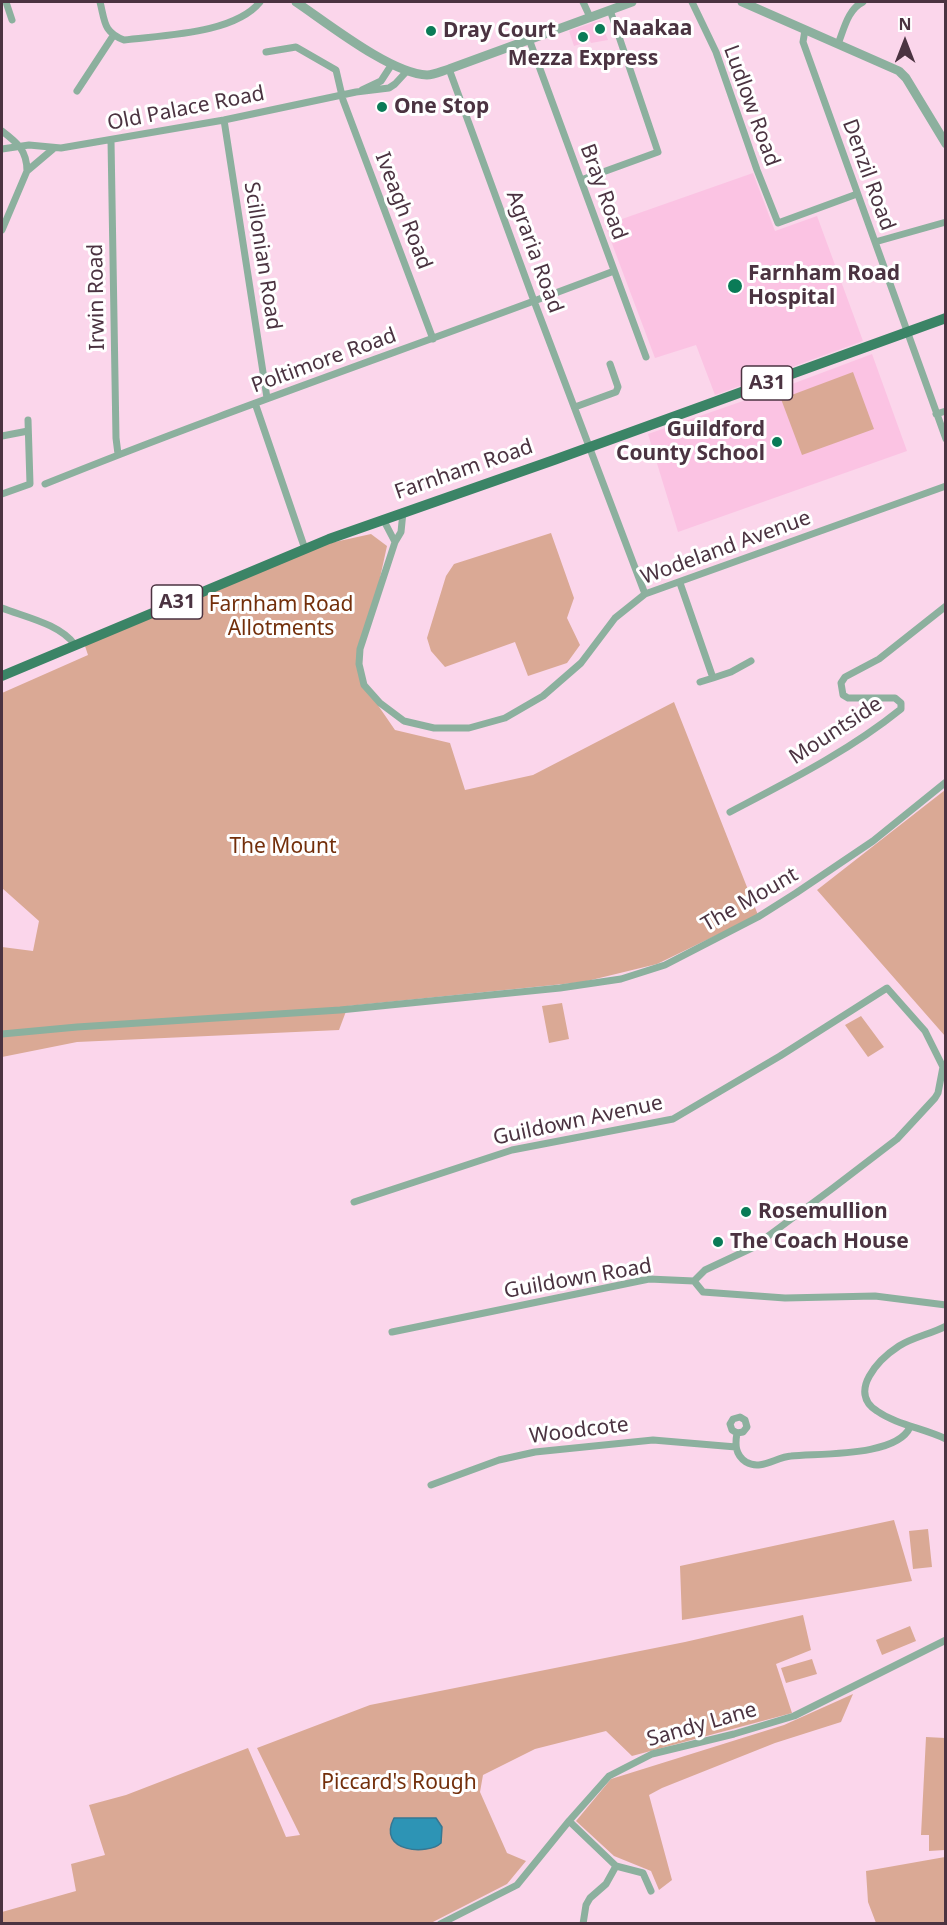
<!DOCTYPE html>
<html>
<head>
<meta charset="utf-8">
<style>
  body { margin:0 }
  #map { position:relative; width:947px; height:1925px; overflow:hidden; background:#fbd6eb; font-family:"Noto Sans",sans-serif }
  canvas { display:block }
  .frame { position:absolute; inset:0; border:3px solid #4b3341; pointer-events:none }
  .north { position:absolute; left:875px; top:12px; width:60px; height:60px; -webkit-text-stroke:4px #fff; paint-order:stroke; rotate:0deg; font-size:16px; font-weight:700; line-height:24px; text-align:center; color:#4b3341 }
  .north::after { content:''; display:block; margin:auto; width:21px; height:27px; background:#4b3341; clip-path:polygon(50% 0,100% 100%,50% 72%,0 100%) }
</style>
</head>
<body>
<div id="map">
<canvas width="947" height="1925"></canvas>
<div class="frame"></div>
<div class="north">N</div>
</div>
<script>
const ctx = document.querySelector('canvas').getContext('2d');
ctx.lineJoin = 'round';
function fill(path, color) { ctx.fillStyle = color; ctx.fill(path, 'evenodd'); }
function strokePath(path, color, width, dash) { ctx.strokeStyle = color; ctx.lineWidth = width; ctx.lineCap = dash ? 'butt' : 'round'; ctx.setLineDash(dash || []); ctx.stroke(path); }
function write(font, color, halo, rows, align = 'center') {
  ctx.font = font + ' "Noto Sans",sans-serif'; ctx.lineWidth = 6; ctx.setLineDash([]); ctx.textBaseline = 'middle'; ctx.strokeStyle = halo; ctx.fillStyle = color; for (const [text, x, y, turn = 0] of rows) {
    ctx.save(); ctx.translate(x, y); ctx.rotate((+turn || 0) * Math.PI / 180); ctx.textAlign = isNaN(turn) ? turn : align; if (halo) ctx.strokeText(text, 0, 0); ctx.fillText(text, 0, 0); ctx.restore();
  }
}
fill(new Path2D(`
  M600 20 608 40 591 43 590 41 574 46 569 31Z
  M753 173 775 231 817 216 863 341 715 395 696 345 655 358 605 225Z
  M872 354 907 451 678 532 648 434 792 384Z`), '#fbc3e3');
fill(new Path2D(`
  M853 372 874 429 802 455 781 399Z
  M551 533 574 598 567 618 580 645 567 663 528 676 515 642 445 667 431 651 427 638 446 576 454 564Z
  M371 534 387 546 372 614 360 649 364 685 395 730 450 743 465 790 533 775 674 702 758 915 657 964 583 982 348 1006 339 1030 77 1042 2 1057V947L33 951 39 921 2 888V693L88 655 84 643 330 543Z
  M945 790V1036L817 890Z
  M562 1003 569 1039 549 1043 542 1006Z
  M861 1016 884 1047 868 1057 845 1025Z
  M894 1520 912 1581 682 1620 680 1566Z
  M928 1529 932 1567 913 1569 909 1531Z
  M803 1615 811 1650 776 1664 792 1713 632 1756 606 1731 535 1749 483 1775 480 1792 507 1853 526 1861 507 1884 431 1923 2 1924V1912L76 1891 71 1864 105 1855 89 1805 126 1795 248 1748 286 1837 300 1835 257 1748 370 1705 685 1642Z
  M910 1626 916 1641 882 1655 876 1640Z
  M812 1659 817 1674 786 1683 781 1668Z
  M853 1694 841 1722 775 1743 662 1788 649 1795 672 1880 659 1890 651 1871 614 1856 576 1821 611 1779 784 1725Z
  M926 1737 945 1738V1850L929 1851V1835H921Z
  M945 1857V1923H876L868 1902 866 1871Z`), '#daa995');
const water = new Path2D(`
  M394 1818H436L442 1827 441 1843C429 1855 376 1853 394 1818Z`);
fill(water, '#2d94b5');
strokePath(water, '#367792', 1.5);
strokePath(new Path2D(`
  M6 2 12 20
  M100 2C105 21 103 32 124 40 163 35 234 34 260 2
  M583 2 590 17
  M692 2 716 52 757 170 778 223 857 194
  M805 30 803 42 946 439
  M529 39 646 357
  M838 44C844 29 848 9 863 2
  M266 52 296 47 336 70 343 100 433 339
  M449 69 534 301 645 594
  M362 90 381 81 392 64
  M77 91 113 36
  M224 120 267 398
  M2 131C18 143 27 151 27 171
  M111 140 116 438 118 454
  M2 149 29 145 61 148 224 120 356 92 389 88 395 84 407 71
  M581 180 658 152 610 10
  M2 230 27 171 53 149
  M875 242 946 222
  M255 403 305 549
  M575 407 616 392 618 387 610 364
  M936 414 946 411
  M2 436 28 431
  M45 484C233 408 425 343 614 271
  M2 494 30 484 28 420
  M403 512 401 532 395 542 360 649 359 664 364 685 380 703 404 721 434 728H469L505 718 543 696 581 663 615 618 645 594 946 486
  M383 519 395 542
  M680 583 713 678 731 672 751 661
  M2 608C25 617 60 624 75 645
  M700 682 713 678
  M730 812C789 781 849 751 901 709V703L895 698H848L843 695 841 683 845 677 879 659 946 606
  M2 1034 77 1027 340 1010 560 988 621 979 665 965 758 917 796 893 873 841 946 782
  M354 1202 512 1150 673 1119 780 1056 887 988 925 1031 943 1067 938 1093 935 1098 897 1139 833 1188 752 1248 705 1270 694 1281
  M946 1326C931 1334 913 1337 899 1346 879 1359 847 1392 877 1411 897 1425 923 1428 946 1439
  M392 1332 649 1279 694 1281 703 1292 785 1298 875 1296 946 1305
  M737 1433 732 1430 730 1424 733 1419 740 1417 745 1420 747 1427 743 1432 737 1433C735 1444 735 1455 746 1462 761 1471 776 1457 791 1456 819 1453 897 1457 910 1427
  M431 1485 499 1460 535 1452 653 1440 736 1447
  M569 1821 616 1866 643 1873 651 1891
  M440 1924 517 1885 569 1821 609 1776 652 1754 734 1734 794 1716 946 1640
  M583 1924 586 1905 590 1898 606 1884 616 1866`), '#8cb09e', 7);
strokePath(new Path2D(`
  M296 2C326 22 391 74 427 75 434 75 442 71 449 69L632 2
  M742 2 899 71 906 78 946 144`), '#8cb09e', 9);
strokePath(new Path2D(`
  M2 676 329 539 554 460 946 318`), '#3b8466', 10);
for (const [x, y, r, color] of [
  [600,29,6,"#0a7b57"],
  [431,31,6,"#0a7b57"],
  [583,37,6,"#0a7b57"],
  [382,107,6,"#0a7b57"],
  [735,286,8,"#0a7b57"],
  [777,442,6,"#0a7b57"],
  [746,1212,6,"#0a7b57"],
  [718,1242,6,"#0a7b57"]
]) { const dot = new Path2D(); dot.arc(x, y, r, 0, 2 * Math.PI); ctx.fillStyle = color; ctx.fill(dot); strokePath(dot, '#fff', 2); }
for (const [x, y, w] of [
  [767,383,51],
  [177,602,51]
]) { const box = new Path2D(); box.roundRect(x - w / 2, y - 17, w, 34, 4.5); ctx.fillStyle = '#fff'; ctx.fill(box); strokePath(box, '#4b3341', 1.5); }
write('bold 20px', '#4b3341', null, [
  ["A31",767,383],
  ["A31",177,602]
]);
write('bold 21px', '#4b3341', '#fff', [
  ["Naakaa",612,29],
  ["Dray Court",443,31],
  ["Mezza Express",583,59,"center"],
  ["One Stop",394,107],
  ["Farnham Road",748,274],
  ["Hospital",748,298],
  ["Guildford",765,430,"right"],
  ["County School",765,454,"right"],
  ["Rosemullion",758,1212],
  ["The Coach House",730,1242]
], 'left');
write('21px', '#4b3341', '#fff', [
  ["Ludlow Road",751,106,70],
  ["Old Palace Road",186,109,-11],
  ["Denzil Road",868,175,70],
  ["Bray Road",603,192,70],
  ["Iveagh Road",403,211,69],
  ["Agraria Road",534,252,70],
  ["Scillonian Road",262,256,81],
  ["Irwin Road",97,297,-91],
  ["Poltimore Road",324,361,-20],
  ["Farnham Road",464,470,-19],
  ["Wodeland Avenue",726,548,-20],
  ["Mountside",836,731,-33],
  ["The Mount",750,900,-30],
  ["Guildown Avenue",578,1121,-12],
  ["Guildown Road",578,1279,-10],
  ["Woodcote",579,1431,-7],
  ["Sandy Lane",702,1725,-16]
]);
write('21px', '#732f0b', '#fff', [
  ["Farnham Road",281,605],
  ["Allotments",281,629],
  ["The Mount",283,847],
  ["Piccard's Rough",399,1783]
]);
</script>
</body>
</html>
